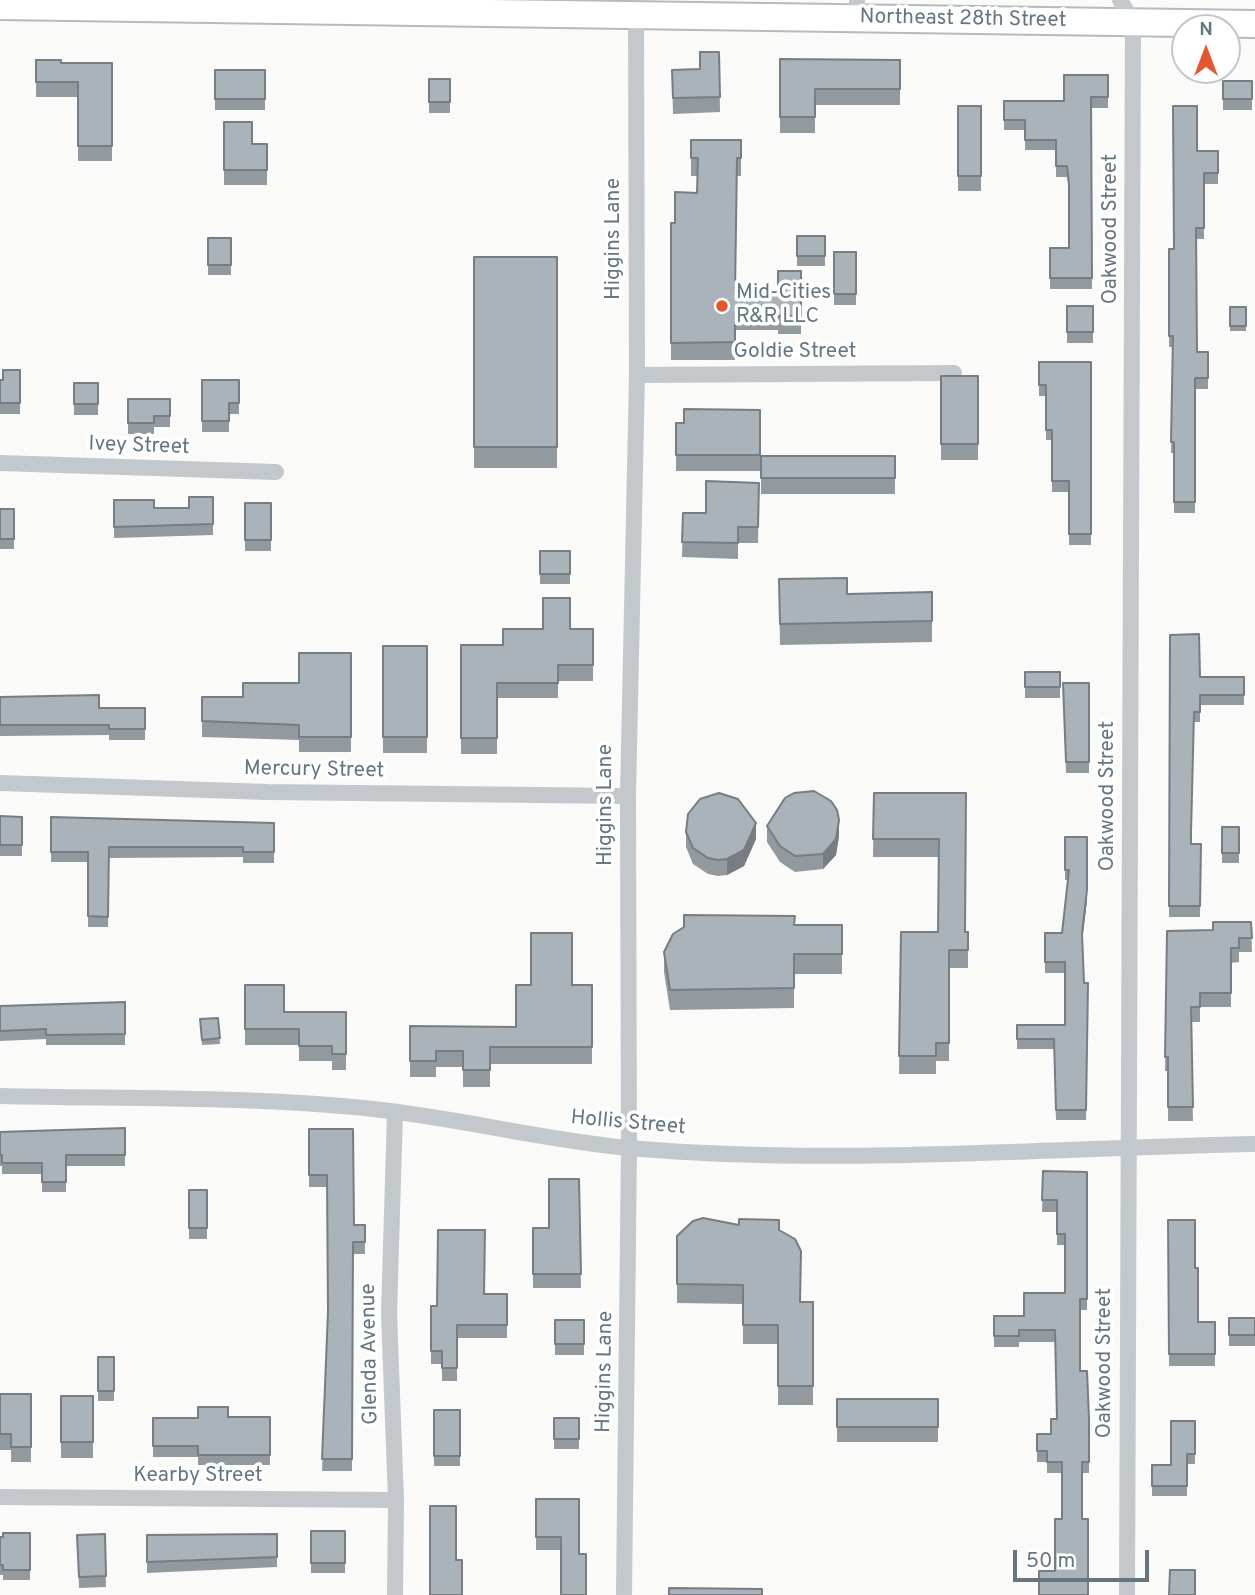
<!DOCTYPE html>
<html>
<head>
<meta charset="utf-8">
<style>
  body { margin:0 }
  #map { position:relative; width:1255px; height:1595px; overflow:hidden; background:#fafaf8; font-family:Overpass,sans-serif }
  canvas { display:block }
  .north { position:absolute; left:1171px; top:14px; width:70px; height:70px; box-sizing:border-box; background:#fff; border:2px solid #c1c8cd; border-radius:50%; rotate:0deg; font-size:19px; font-weight:700; line-height:28px; text-align:center; color:#657683 }
  .north::after { content:''; display:block; margin:auto; width:24px; height:32px; background:#e4572e; clip-path:polygon(50% 0,100% 100%,50% 72%,0 100%) }
  .scale { position:absolute; left:1013px; top:1550px; width:136px; height:32px; box-sizing:border-box; border:4px solid #657683; border-top:0; padding-left:9px; font-size:21px; line-height:24px; white-space:nowrap; color:#657683; -webkit-text-stroke:5px #fff; paint-order:stroke }
</style>
</head>
<body>
<div id="map">
<canvas width="1255" height="1595"></canvas>
<div class="north">N</div>
<div class="scale">50 m</div>
</div>
<script>
const ctx = document.querySelector('canvas').getContext('2d');
ctx.lineJoin = 'round';
function strokePath(path, color, width, dash) { ctx.strokeStyle = color; ctx.lineWidth = width; ctx.lineCap = dash ? 'butt' : 'round'; ctx.setLineDash(dash || []); ctx.stroke(path); }
function fill(path, color) { ctx.fillStyle = color; ctx.fill(path, 'evenodd'); }
function write(font, color, halo, rows, align = 'center') {
  ctx.font = font + ' Overpass,sans-serif'; ctx.lineWidth = 7; ctx.setLineDash([]); ctx.textBaseline = 'middle'; ctx.strokeStyle = halo; ctx.fillStyle = color; for (const [text, x, y, turn = 0] of rows) {
    ctx.save(); ctx.translate(x, y); ctx.rotate((+turn || 0) * Math.PI / 180); ctx.textAlign = isNaN(turn) ? turn : align; if (halo) ctx.strokeText(text, 0, 0); ctx.fillText(text, 0, 0); ctx.restore();
  }
}
const primary = new Path2D(`
  M0 6 1255 24`);
strokePath(primary, '#b5babe', 30);
strokePath(new Path2D(`
  M857 0V18
  M1120 0 1133 22 1127 1595
  M637 375 954 373
  M0 463 276 472
  M0 783 267 792 628 796
  M0 1096C124 1099 250 1096 373 1109 459 1118 543 1140 629 1148 837 1166 1047 1148 1255 1144
  M0 1497 396 1500
  M395 1595 396 1500 389 1313 395 1113
  M624 1595 629 1148 628 796 637 375 636 16`), '#c3c8cc', 16);
strokePath(primary, '#fff', 26);
fill(new Path2D(`
  M719 52 720 112 673 114 672 70 700 69Z
  M780 59 900 60V105H815V133H780Z
  M36 60 61 63H112V161H78V97H36Z
  M215 70H265V110H215Z
  M1108 75V108H1091L1092 289H1050V248H1069V193L1067 177H1056V150H1025V130H1004V101H1064Z
  M429 79H450V113H429Z
  M1223 81H1252V110H1223Z
  M958 106H981V191H958Z
  M224 122 252 144H267V185H224Z
  M691 140H741V176H737L735 292H778L801 271V334H778V330H735V360H671V223H675L697 193V176H691Z
  M1197 151H1218V184H1204V239H1196L1197 352H1208V389H1195V513H1174V453H1171L1173 347H1169V249H1173Z
  M797 236H825V266H797Z
  M208 238H231V275H208Z
  M834 252H856V305H834Z
  M474 257H557V468H474Z
  M1067 306H1093V343H1067Z
  M1230 307H1246V331H1230Z
  M1039 362H1091V545H1069V492H1052V440H1046V396H1039Z
  M20 370V414H0V380H3Z
  M941 376H978V460H941Z
  M202 380H239V414H229V432H202Z
  M74 383H98V415H74Z
  M128 399H170V427H154V434H128Z
  M760 410V471H676V423H684Z
  M761 456H895V494H761Z
  M759 483 758 543H738V559L682 557 683 513H706Z
  M213 497V535L114 538V500L154 508H189Z
  M245 503H271V551H245Z
  M0 509H14V549H0Z
  M540 551H570V584H540Z
  M779 579 847 594 932 621V642L780 645Z
  M570 629H593V681H558V698H497V754H461V645H503Z
  M1170 635 1200 677H1244V705H1200V722H1194L1191 836V844H1201L1200 917H1169Z
  M383 646H427V753H383Z
  M351 653V752H299V740L202 737V697H243L299 683Z
  M1025 672H1060V698H1025Z
  M1063 683H1089V773H1066Z
  M0 697 99 708H145V740H109V735L0 736Z
  M874 793H966L965 932H968V968H949V1061H936V1074H899L901 932H938L939 857H873Z
  M0 816 22 817V856H0Z
  M51 817 274 823V863H243V857L109 858 108 927H88V862H51Z
  M767 826 839 836 836 855 823 869 795 872 780 862 767 842Z
  M1222 827H1239V863H1222Z
  M686 832 756 839 744 866 727 875 718 876 708 874 693 864 686 847Z
  M1065 837 1087 900 1082 940 1084 983H1088L1086 1120H1056L1054 1049H1017V1025H1065V973H1045V933H1062L1068 880H1065Z
  M1251 922 1252 952H1239V962L1231 963V1007H1200V1022H1191L1193 1121H1168V1071H1165L1167 931 1213 930Z
  M794 925H842V974H794V1008L670 1010 664 972V952Z
  M245 985 284 1012H346V1070H332V1061H299V1045H245Z
  M572 985H592V1064H490V1087H463V1067H436V1077H410V1026L516 1027Z
  M125 1002V1045H46V1039L0 1041V1006Z
  M218 1018 220 1044 202 1045 200 1019Z
  M125 1128V1166H66V1192H42V1174H2V1166H0V1132Z
  M309 1129 354 1225H365V1254H353L352 1471H322L328 1314 327 1187H309Z
  M1043 1171 1087 1172V1310H1080V1371L1089 1419V1473H1082L1055 1571 1062 1519V1473H1047V1462H1037V1434H1051L1057 1419 1055 1342H1019V1347H994V1316H1024L1065 1293V1245H1057V1212H1042Z
  M579 1179 581 1288H533V1228H549Z
  M189 1190H207V1239H189Z
  M1168 1220 1195 1268 1198 1322H1215V1366H1169Z
  M739 1225 779 1230 800 1302H813V1405H778V1344H743V1304L677 1303V1236Z
  M485 1294H507V1338H457V1381H442V1364H431V1306H437Z
  M1229 1318H1255V1346H1229Z
  M555 1320H584V1355H555Z
  M98 1357H114V1401H98Z
  M0 1394H31V1462H11V1450H0Z
  M61 1396H93V1458H61Z
  M837 1399H938V1442H837Z
  M434 1410H460V1466H434Z
  M228 1417H270V1465H198V1457H153V1418Z
  M554 1418H579V1449H554Z
  M1195 1421V1464H1187V1496H1152V1465H1171Z
  M536 1499 579 1554 561 1550H536Z
  M311 1531H345V1573H311Z
  M30 1533V1580H3V1575H0V1537Z
  M105 1534 106 1587 79 1588 77 1535Z
  M277 1534V1567L147 1573V1535Z`), '#929a9f');
fill(new Path2D(`
  M839 820V836L836 855 823 869V854Z
  M756 823V839L744 866 727 875V859Z
  M1087 890V900L1082 943V933Z`), '#777d82');
const building = new Path2D(`
  M700 52H719L720 97 673 98 672 70 700 69Z
  M780 59 900 60V89H815V117H780Z
  M36 60H61V63H112V146H78V82H36Z
  M215 70H265V99H215Z
  M1064 75H1108V97H1091L1092 278H1050V248H1069V183L1067 166H1056V140H1025V120H1004V101H1064Z
  M429 79H450V102H429Z
  M1223 81H1252V99H1223Z
  M958 106H981V176H958Z
  M1173 106H1197V151H1218V173H1204V228H1196L1197 352H1208V378H1195V502H1174V442H1171L1173 336H1169V249H1174Z
  M224 122H252V144H267V170H224Z
  M691 140H741V158H737L735 292H778V271H801V316H778V312H735V342L671 343V223H675V192L697 193 698 158H691Z
  M797 236H825V256H797Z
  M208 238H231V265H208Z
  M834 252H856V294H834Z
  M474 257H557V447H474Z
  M1067 306H1093V332H1067Z
  M1230 307H1246V326H1230Z
  M1039 362H1091V534H1069V481H1052V430H1046V385H1039Z
  M3 370H20V403H0V380H3Z
  M941 376H978V444H941Z
  M202 380H239V403H229V421H202Z
  M74 383H98V404H74Z
  M128 399H170V416H154V423H128Z
  M684 409 760 410V455H676V423H684Z
  M761 456H895V478H761Z
  M706 481 759 483 758 527H738V543L682 542 683 513H706Z
  M189 497H213V524L114 527V500H154V508H189Z
  M245 503H271V540H245Z
  M0 509H14V539H0Z
  M540 551H570V574H540Z
  M847 578V594L932 592V621L780 624 779 579Z
  M543 598H570V629H593V665H558V683H497V738H461V645H503V629H543Z
  M1199 634 1200 677H1244V695H1200V712H1194L1191 833V844H1201L1200 906H1169L1170 635Z
  M383 646H427V737H383Z
  M299 653H351V737H299V725L202 721V697H243V683H299Z
  M1025 672H1060V687H1025Z
  M1063 683H1089V762H1066Z
  M99 695V708H145V729H109V725H0V697Z
  M814 791 831 801 837 810 839 820 836 839 823 854 795 856 780 846 767 826 785 798 794 793Z
  M719 793 738 799 756 823 744 850 727 859 718 860 708 858 693 848 686 832 688 814 700 799Z
  M874 793H966L965 932H968V950H949V1043H936V1056H899L901 932H938L939 839H873Z
  M0 816 22 817V845H0Z
  M51 817 274 823V852H243V847H109L108 917 88 916V852H51Z
  M1222 827H1239V853H1222Z
  M1065 837H1087V890L1082 933 1084 983H1088L1086 1110H1056L1054 1039H1017V1025H1065V962H1045V933H1062L1069 870H1065Z
  M684 915 795 916 794 925H842V954H794V988L670 990 664 952 673 934 684 927Z
  M1213 922H1251L1252 938H1239V948H1231V993H1200V1007H1191L1193 1107H1168V1057H1165L1167 931 1213 930Z
  M531 933H572V985H592V1047H490V1070H463V1051H436V1061H410V1026L516 1027V985H531Z
  M245 985H284V1012H346V1054H332V1046H299V1029H245Z
  M125 1002V1034L46 1035V1029L0 1031V1006Z
  M218 1018 220 1038 202 1040 200 1019Z
  M125 1128V1155H66V1182H42V1163H2V1155H0V1132Z
  M309 1129H353L354 1225H365V1242H353L352 1459H322L328 1312 327 1175H309Z
  M1043 1171 1087 1172V1299H1080V1371H1087L1089 1419V1462H1082V1519H1088V1595H1039V1571H1055V1519H1062V1462H1047V1451H1037V1434H1051V1419H1057L1055 1330H1019V1336H994V1316H1024V1293H1065V1234H1057V1200H1042Z
  M549 1179H579L581 1274H533V1228H549Z
  M189 1190H207V1228H189Z
  M703 1218 739 1225V1219L779 1220V1230L795 1239 801 1251 800 1302H813V1386H778V1325H743V1285L677 1284V1236L693 1221Z
  M1168 1220H1195V1268H1198V1322H1215V1354H1169Z
  M438 1230H485L484 1294H507V1325H457V1368H442V1351H431V1306H437Z
  M1229 1318H1255V1335H1229Z
  M555 1320H584V1344H555Z
  M98 1357H114V1391H98Z
  M0 1394H31V1447H11V1434H0Z
  M61 1396H93V1442H61Z
  M837 1399H938V1427H837Z
  M198 1407H228V1417H270V1455H198V1446H153V1418H198Z
  M434 1410H460V1456H434Z
  M554 1418H579V1439H554Z
  M1171 1421H1195V1454H1187V1486H1152V1465H1171Z
  M536 1499H579V1554H586V1595H561V1537H536Z
  M430 1506H456V1560H462V1595H430Z
  M311 1531H345V1563H311Z
  M3 1533H30V1570H3V1565H0V1537H3Z
  M105 1534 106 1576 79 1577 77 1535Z
  M277 1534V1557L147 1562V1535Z
  M1170 1570H1195V1595H1169Z
  M669 1588 762 1589V1595H669Z`);
fill(building, '#aab3b9');
strokePath(building, '#777d82', 2);
for (const [x, y, r, color] of [
  [722,306,7,"#e4572e"]
]) { const dot = new Path2D(); dot.arc(x, y, r, 0, 2 * Math.PI); ctx.fillStyle = color; ctx.fill(dot); strokePath(dot, '#fff', 2.5); }
write('21px', '#657683', '#fff', [
  ["Northeast 28th Street",963,20,1],
  ["Oakwood Street",1112,229,-90],
  ["Higgins Lane",615,239,-90],
  ["Goldie Street",795,353],
  ["Ivey Street",139,447,2],
  ["Mercury Street",314,771,1],
  ["Oakwood Street",1109,796,-90],
  ["Higgins Lane",607,805,-90],
  ["Hollis Street",628,1124,5],
  ["Glenda Avenue",371,1354,-91],
  ["Oakwood Street",1106,1363,-90],
  ["Higgins Lane",606,1372,-89],
  ["Kearby Street",198,1477]
]);
write('21px', '#657683', '#fff', [
  ["Mid-Cities",736,294],
  ["R&R LLC",736,318]
], 'left');
</script>
</body>
</html>
